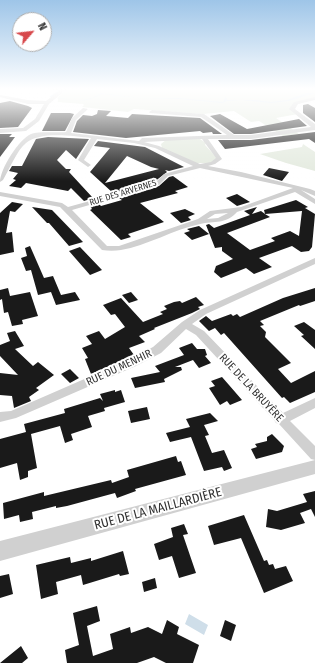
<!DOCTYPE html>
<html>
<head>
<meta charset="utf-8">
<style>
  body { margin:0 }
  #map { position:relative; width:315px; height:663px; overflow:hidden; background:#fff; font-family:"Fira Sans Condensed",sans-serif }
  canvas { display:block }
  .north { position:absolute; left:12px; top:12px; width:40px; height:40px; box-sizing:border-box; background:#fff; border:1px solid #adadad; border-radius:50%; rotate:62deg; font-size:11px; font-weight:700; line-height:16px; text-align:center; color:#333 }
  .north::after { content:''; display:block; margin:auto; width:14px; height:18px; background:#d7484b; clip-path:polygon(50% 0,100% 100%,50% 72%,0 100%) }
</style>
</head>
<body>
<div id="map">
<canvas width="315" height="663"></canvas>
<div class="north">N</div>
</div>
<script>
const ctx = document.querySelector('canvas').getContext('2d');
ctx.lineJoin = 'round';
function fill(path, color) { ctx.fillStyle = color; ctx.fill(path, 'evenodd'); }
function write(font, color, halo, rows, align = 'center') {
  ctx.font = font + ' "Fira Sans Condensed",sans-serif'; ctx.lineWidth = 4; ctx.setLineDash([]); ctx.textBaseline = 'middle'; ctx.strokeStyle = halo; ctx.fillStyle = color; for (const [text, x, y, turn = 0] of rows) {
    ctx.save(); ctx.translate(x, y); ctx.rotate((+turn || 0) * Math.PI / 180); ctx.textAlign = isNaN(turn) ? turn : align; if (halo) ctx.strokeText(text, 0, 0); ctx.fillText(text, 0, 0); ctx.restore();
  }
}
fill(new Path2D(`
  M43 88H315V99L298 104 294 108 298 114 276 118 299 134 283 136 259 121 251 122 234 111 203 114 134 109 128 112 82 107 84 105 83 104 58 102V97L65 91Z
  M167 139H200L206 143 205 145 217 158 211 163H195L162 148 161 144Z
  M303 144 315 152V171L286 163 260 154 302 147Z`), '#e2e9dd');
fill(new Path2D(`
  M58 88 64 89 52 97 79 101 92 98 101 93 147 99 178 98 223 102 226 96 227 100H256L271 102 287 100 306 93H315L289 101 271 103 240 100 227 101 222 103 180 99H147L102 94 91 99 80 101 49 97 61 89Z
  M189 614 208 625 204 635 185 624Z`), '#cfdee9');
fill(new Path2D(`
  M10 101 28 106 32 108 18 127 0 128V103Z
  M308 104 315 108V122L303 113V105Z
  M98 110 111 111 106 116 128 118 132 114 200 118 222 134H213L212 132 203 133 200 131 126 138 73 132 77 121 83 115 92 116 97 114Z
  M51 113H70L74 114 65 131H42Z
  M220 114 247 129 299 119 307 126 251 134H234L210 116Z
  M315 132V143L309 139 225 149 218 140H251Z
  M0 134H12L9 137H15L0 157Z
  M48 137 89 139 76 159 66 150 57 160 66 169H71L69 172 93 198 84 201 71 188 68 191 26 183 21 188 9 186 16 180 13 179 18 173 9 171 12 166H22L36 139Z
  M98 141 145 147 184 167 169 171 165 170 167 172 154 182 113 193 90 172 110 148 94 146ZM127 156 151 167 159 169 105 183Z
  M269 168 289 172 282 181 263 175Z
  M173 176 188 187 175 191 178 193 140 203 164 222 128 234 131 237 121 240 90 210 92 209 90 206 99 204 101 206 122 200 119 198 159 186 169 177Z
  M237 194 250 202 237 206 226 198Z
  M296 200 308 207 305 208 315 214 312 247 309 251 301 252 292 246 259 258 272 267 254 274 246 268 221 278 214 272 216 266 233 259 222 251V247L215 248 206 225 209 224 214 228 250 215 244 211 257 207 252 214 261 211 265 214 264 210ZM302 211 299 236 290 231 271 238 275 241 250 250 227 233 270 217 265 214Z
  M12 202 23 204 15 212 10 211 6 233 12 232 14 252 0 255V213Z
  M32 207 52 210 83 242 69 246 49 223H47Z
  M185 209 195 214 188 217 191 220 181 223 170 213Z
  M199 226 209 234 192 240 184 233 190 231 187 229Z
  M30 246 44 278 53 276 61 295 75 292 80 300 56 305 51 292 38 295 31 270 26 271 21 258 27 256 25 248Z
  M80 247 102 270 90 275 69 251Z
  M8 288 10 296 30 292 38 316 22 320 23 324 12 326 8 312 4 313 2 299 0 300V290Z
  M315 288V301L300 306 299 305 260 321 264 325 260 326 266 332 265 337 291 363 278 369 291 383 315 371V392L290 403 284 397 282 398 224 333 221 335 215 328 209 331 199 321 206 316 212 321 231 314 233 316 237 314 240 317 283 298Z
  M131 292 138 300 129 303 122 295Z
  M196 297 204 305 198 307 200 309 192 313 154 328 155 329 139 336 145 342 129 348 134 355 91 374 85 359 88 358 82 348 92 344 86 336 99 331 105 339 125 327 115 314 111 315 103 305 121 298 143 322 163 314 160 312 167 309 164 306 174 302 180 301 182 303Z
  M304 322 315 330V349L301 336 304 335 294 326Z
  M15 331 24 346 15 349 33 366 38 362 54 375 36 388 39 390 29 397 31 401 14 408 12 396 0 395V373L18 375 0 356V345L10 341 7 333Z
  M192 343 197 349H205L207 355 205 356 211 363 199 368 193 360 175 367H181L182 370 164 379 165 382 135 388 131 378 160 372 155 366 184 355 179 348Z
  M70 369 79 378 70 383 61 374Z
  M222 377 229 385 242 400 230 405 227 401 220 405 209 388 215 386 211 381Z
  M115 390V392L121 390 125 402 104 408 105 411 88 416 92 427 71 434 73 440 65 443 60 426 31 434 37 468 28 471V477L20 480 17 463 0 468V439L26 432 24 424 65 413 64 409 100 398 103 401 100 394Z
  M147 407 150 419 131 423 128 411Z
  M210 413 218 421 204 425 209 435 205 436 212 453 224 450 232 468 224 471 222 467 204 471 191 437 170 442 166 433 190 427 186 419Z
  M272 434 284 446 282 452 256 459 251 449 257 447 255 444 267 441V437Z
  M176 456 178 462 181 461 186 475 135 489 136 491 117 498 115 493 67 506 56 508V506L32 512 33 519 20 522 19 515 4 519 3 503 44 492V496L111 480 112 483 129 477 127 470Z
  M315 491V517L311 509 300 513 305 523 281 530 266 527 268 509 277 511 307 502 303 494Z
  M244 515 264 561 267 560 269 565 273 564 275 569 286 566 293 581 264 593 241 538 214 545 208 526Z
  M184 524 188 534 183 535 196 573 179 578 172 556 159 560 154 544 173 537 171 528Z
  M123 551 129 574 120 576 119 574 83 585 81 575 56 582 58 594 41 599 36 565 70 557 71 563 91 558V561Z
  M9 574 13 594 0 598V576Z
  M155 578 157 588 144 592 142 582Z
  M97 606 100 621 87 626 93 656 113 649 110 634 130 627 131 633 148 627 162 634 167 620 179 627 177 634 199 645 193 663H166L154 657 137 663H67L65 650 79 645 73 613Z
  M225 620 236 625 231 641 220 636Z
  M21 646 28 658 22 663H0Z`), '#1a1a1a');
fill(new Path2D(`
  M63 88H68L49 104 39 121 26 131 0 133V129L23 128 35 119 44 104H28L0 97V95L28 100 46 101Z
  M315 97V100L298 104 295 109 315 124V130L251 139H208L222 159 215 164 208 166 241 172 310 189 315 191V196L301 190 315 199V204L295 192 237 212C227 224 214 221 200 224 175 229 146 246 121 250 115 251 108 251 102 250L60 207 0 196V192L62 203 68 207 155 183 164 174 193 166 155 148 134 143 97 139 84 160 91 165 88 167 78 160 91 138C73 136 40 131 26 143 17 150 9 170 3 180L0 182C0 169 19 139 31 134 39 131 57 133 66 132L72 118 83 108 88 109 76 120 71 133 139 141 142 138 227 135 201 117 150 113 149 112 152 110 204 114 234 135H251L311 127 289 109 294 102ZM202 139 216 158 211 162 200 164 159 146 144 142ZM200 168 293 188 241 207 210 211 198 219 119 246H107L72 210 159 185 168 176ZM228 213 218 218 207 219 215 214Z
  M315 258V264L206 314 192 324 204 331 283 413 315 398V408L290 421 315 446V460L311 459 279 424 276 423 274 420 196 335 186 329 161 353 136 366 16 418 0 422V412L11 411 128 360 153 347 182 322 200 310Z`), '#d0d0d0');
fill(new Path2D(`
  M315 460V474L0 561V541Z`), '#d0d0d0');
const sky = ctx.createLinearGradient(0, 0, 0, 181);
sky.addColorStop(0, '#9ec5e8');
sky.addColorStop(0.49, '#fff');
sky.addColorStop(1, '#ffffff00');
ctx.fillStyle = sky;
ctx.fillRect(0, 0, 315, 181);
write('9px', '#333', '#fff', [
  ["RUE DES ARVERNES",123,193,-17]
]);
write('11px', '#333', '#fff', [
  ["RUE DU MENHIR",119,368,-25],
  ["RUE DE LA BRUYÈRE",251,388,47]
]);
write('13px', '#333', '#fff', [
  ["RUE DE LA MAILLARDIÈRE",158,509,-15]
]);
</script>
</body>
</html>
